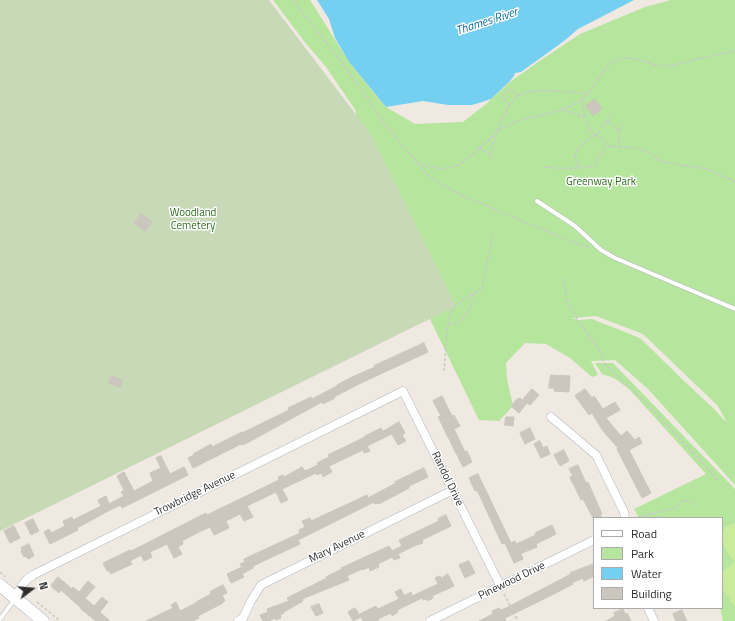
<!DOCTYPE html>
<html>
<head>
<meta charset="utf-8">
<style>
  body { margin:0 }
  #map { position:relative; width:735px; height:621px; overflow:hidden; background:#efe9e1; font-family:"Titillium Web",sans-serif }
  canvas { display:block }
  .legend { position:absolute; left:593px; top:517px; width:130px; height:92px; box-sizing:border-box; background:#fff; border:1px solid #ababab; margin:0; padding:5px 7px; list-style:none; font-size:12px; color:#2e2e2e }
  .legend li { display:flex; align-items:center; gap:8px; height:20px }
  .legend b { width:20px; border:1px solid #ababab }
  .north { position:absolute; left:12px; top:569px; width:40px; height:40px; -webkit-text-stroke:3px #fff; paint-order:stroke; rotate:74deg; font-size:11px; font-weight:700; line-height:16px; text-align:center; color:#2e2e2e }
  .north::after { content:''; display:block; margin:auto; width:14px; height:18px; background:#2e2e2e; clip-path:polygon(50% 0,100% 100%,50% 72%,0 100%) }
</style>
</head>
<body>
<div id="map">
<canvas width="735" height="621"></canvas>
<ul class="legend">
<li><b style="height:5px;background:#fff"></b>Road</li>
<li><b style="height:11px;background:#b6e59e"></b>Park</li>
<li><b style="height:11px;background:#75cff0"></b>Water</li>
<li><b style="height:11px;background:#cbc7bf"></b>Building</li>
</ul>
<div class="north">N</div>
</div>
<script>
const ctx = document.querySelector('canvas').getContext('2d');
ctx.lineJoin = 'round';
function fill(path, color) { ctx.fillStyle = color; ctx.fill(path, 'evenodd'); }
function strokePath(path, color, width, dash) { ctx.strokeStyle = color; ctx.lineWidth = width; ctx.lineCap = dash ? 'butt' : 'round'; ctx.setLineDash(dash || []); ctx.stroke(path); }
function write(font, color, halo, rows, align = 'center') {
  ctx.font = font + ' "Titillium Web",sans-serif'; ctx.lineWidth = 3; ctx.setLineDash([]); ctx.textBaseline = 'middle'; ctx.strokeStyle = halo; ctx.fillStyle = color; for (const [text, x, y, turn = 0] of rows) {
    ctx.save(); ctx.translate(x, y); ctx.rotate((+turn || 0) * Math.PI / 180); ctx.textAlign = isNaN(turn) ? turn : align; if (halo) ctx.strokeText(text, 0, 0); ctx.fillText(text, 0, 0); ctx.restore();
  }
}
fill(new Path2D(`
  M273 0H310L349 62 375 94 386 107 415 124 463 122 486 104 510 82 538 62 580 34 645 7 671 0H735V485L648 389 615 360 591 361 598 375 592 377 570 358 546 344 525 343 506 363 507 379 513 406 499 421 479 420 427 313 341 186 356 111 326 67 304 41ZM596 316 643 334 718 406 727 423 714 409 682 379 640 338 592 319 579 320 572 318Z
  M595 363H613L735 489V621H723L720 608H722V518H639L634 509 706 474 629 389 614 378 602 374Z`), '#b6e59e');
fill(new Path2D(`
  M0 0H269L370 133 456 306 0 531Z`), '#c8d9b8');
fill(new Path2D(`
  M735 523V562C725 549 720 543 725 527Z
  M735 562V607L722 588V572Z`), '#c9ec9a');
fill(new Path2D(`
  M317 0H634L578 29 564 41 521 72 515 73 514 76 509 82 491 99 482 102 472 105H448L423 101 386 107 349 62 335 38 329 19Z`), '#75cff0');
const building = new Path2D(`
  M595 99 602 109 593 116 586 106Z
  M141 214 152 222 145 231 134 223Z
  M424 343 428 352 361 383 334 397 335 398 323 404 322 402 247 443 242 445 241 444 193 468 188 458 194 455 193 454 211 444 212 447 242 432V433L289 410 288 408 311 397 312 399 337 386V385L352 377 375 367 374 366Z
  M551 375 570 376 569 392 554 391V388H549Z
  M112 376 122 380 120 387 109 383Z
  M532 389 539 395 530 405 527 403 519 413 511 406 517 399H518L520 398 522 400Z
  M585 389 592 398 594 396 603 409 615 402 620 410 606 418 621 436 627 431 635 440 639 437 642 443 629 450 651 493 642 498 617 449 618 448 603 431 592 413 589 415 575 396Z
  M442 396 452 416 454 415 460 426 454 429 465 452 467 451 472 462 463 467 438 417 441 416 433 401Z
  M506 417H514L513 426 505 425Z
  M399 422 405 433 402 435 406 441 398 445 392 434 367 446 370 451 364 453 363 450 329 466 332 472 323 477 322 473 317 475 316 473 282 489 288 500 281 503 276 492 247 506 253 517 244 521 240 514 226 521 229 528 214 535 210 527 197 533 182 541 183 544 178 547 182 554 174 558 167 544 150 552 152 557 144 561 141 555 130 561 132 564 111 574 109 571H107L103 563 130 550 131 551 143 545 206 513 207 515 279 480 278 477 283 475 284 477 302 467 305 471 318 465 317 463 329 457 328 455 365 437V436L381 428 383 431Z
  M530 428 535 439 525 444 520 433Z
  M540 441 543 448 547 446 550 454 541 458 534 444Z
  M564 450 569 461 560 466 554 455Z
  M161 456 170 474 184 467 188 475 122 508 121 505 110 510 77 528 78 530 50 544 44 532 49 529 51 533 65 526 63 521 72 517 73 520 101 506 98 500 106 496 109 504 124 496 121 492 124 490 117 476 124 472 134 491 153 481 150 473 161 468 156 458Z
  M578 465 586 483 588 482 602 514H600L602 518H593L583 499 581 500 573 483H572L570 477 573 476 569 469Z
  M424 468 428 477 409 486V488L379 504 378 503 375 504 374 502 298 540 300 544 253 566V568L242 574 244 577 231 583 227 574 242 567 240 564 245 562 244 559 300 533 299 530 305 527 302 521 310 518 311 521 367 495 368 498 396 483 395 482Z
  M478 474 511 543 515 541 516 544 536 535 535 533 552 525 556 534 536 544 537 547 522 553 521 554 523 559 514 563 505 543 502 544 477 490 475 491 469 478Z
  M446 515 451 526 422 540 423 543 418 545V544L398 554 400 558 394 560 392 557 378 564 379 567 370 571 369 567 363 570 362 569 347 576 349 580 302 599 303 601 284 612V613L280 615 281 618 276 620 275 618 269 621H263L260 615 268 612 267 609 289 601 287 598 327 578 326 577 342 569 341 568 354 562 389 546 392 551 402 546 399 540 439 521 438 519Z
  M33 519 39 531 31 535 25 523Z
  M14 526 20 538 10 543 4 531Z
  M29 544 34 556 28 559 26 556 24 557 21 551 22 550 21 548Z
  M469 561 475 573 465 578 459 565Z
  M594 564V576L584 581 583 578 572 583 573 584 552 595 509 616 505 618 506 621H479L493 614 492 611 499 608 500 610 506 608 571 574 570 573Z
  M448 574 454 586 432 596 433 598 428 601 426 599 423 600 422 598 397 610 398 612 392 616 391 613 378 619 379 621H363L360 614 376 606 378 609 399 599 395 592 401 589 404 596 411 592 412 596 438 584 435 578 440 576 441 578Z
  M58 577 72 589 73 587 79 592 88 581 95 587 85 598 94 606 102 597 108 602 100 612 110 621H96L81 609V608L61 590 59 593 51 586Z
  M223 585 227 593 222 595 225 601 222 602 223 603 198 616 199 618 192 621H146L173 608 171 605 176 602 180 611 196 603V602L211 594 210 592Z
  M319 604 323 613 316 616 311 607Z
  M355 608 361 617 353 621 348 612Z
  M623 609 625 614 627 613 631 621H606L615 616 614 613Z
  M682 610 687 621H676L673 614Z`);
fill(building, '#cbc7bf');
strokePath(building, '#cbc5ba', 1);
const service = new Path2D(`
  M537 201 575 226 601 250 615 258 735 309
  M0 619 15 599`);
const minor = new Path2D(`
  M551 417 596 455 624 512 625 518
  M15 598C20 588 23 581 33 575L403 391 501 587
  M648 608 654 621
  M238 621 243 618 251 601 261 585 453 490
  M430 621 594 540`);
const secondary = new Path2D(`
  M0 585 43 621`);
strokePath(service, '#b4b7c1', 5);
strokePath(minor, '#b4b7c1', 9);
strokePath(secondary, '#b4b7c1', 13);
strokePath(new Path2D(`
  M293 0 348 71 387 127 428 175 439 183 461 195 580 245 589 247
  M583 98 584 116
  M510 105 503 98V95L508 90 513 91 518 96
  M563 110 584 117 595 136C602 136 604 139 606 146
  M607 121 611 115
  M619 130 623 124
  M619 147 637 148 649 152 658 160 674 164 708 169 735 182
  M478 148 490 154
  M491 158 490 154C495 139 505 104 518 96 532 86 570 93 588 93
  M417 163C429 166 440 171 452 167 470 162 489 135 507 126 532 113 561 116 584 98 596 88 601 68 615 61 634 52 647 66 664 66 674 66 685 62 694 60 708 56 722 55 735 50
  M544 167C562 169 576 169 594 166L606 146 619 147V130L607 121 598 133 579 147 575 156 579 168
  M563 279 567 300 576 317 598 348 604 363 649 406 710 471 719 482
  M449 324 459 323 470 309 474 292
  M444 371C445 359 447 320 451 311 455 305 475 292 482 289L493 233
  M634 518 675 508C679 502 683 499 690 501L695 505
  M0 572 5 577
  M504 594 518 621
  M37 602 60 621`), '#c9c9c9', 1.5, [3, 2]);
strokePath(service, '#fff', 4);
strokePath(minor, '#fff', 8);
strokePath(secondary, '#fff', 12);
write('11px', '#2c6e1b', '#fff', [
  ["Greenway Park",601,182],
  ["Woodland",193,213],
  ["Cemetery",193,226]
]);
write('11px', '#2e2e2e', '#fff', [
  ["Randol Drive",447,479,64],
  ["Trowbridge Avenue",195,494,-26],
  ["Mary Avenue",337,547,-26],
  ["Pinewood Drive",512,581,-26]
]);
write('italic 12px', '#0d6fa3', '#fff', [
  ["Thames River",487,22,-18]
]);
</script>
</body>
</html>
